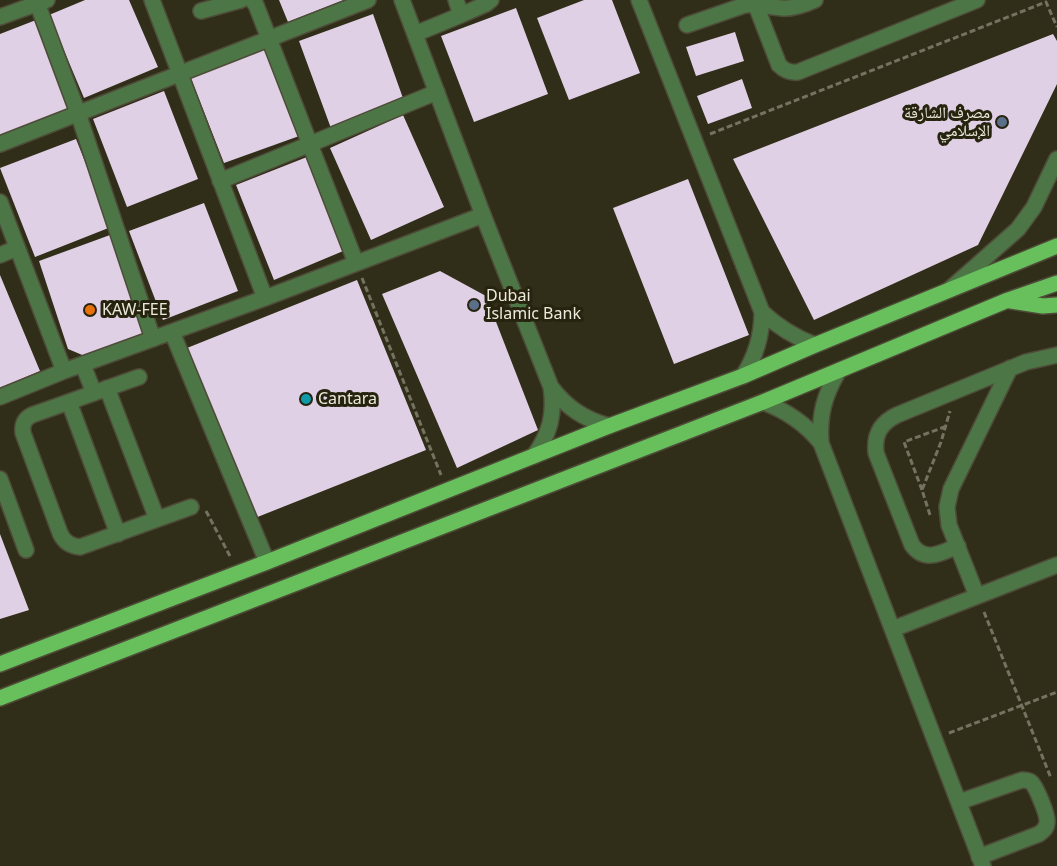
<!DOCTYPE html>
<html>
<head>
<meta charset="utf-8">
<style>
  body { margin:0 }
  canvas { display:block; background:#302d18 }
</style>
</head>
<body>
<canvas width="1057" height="866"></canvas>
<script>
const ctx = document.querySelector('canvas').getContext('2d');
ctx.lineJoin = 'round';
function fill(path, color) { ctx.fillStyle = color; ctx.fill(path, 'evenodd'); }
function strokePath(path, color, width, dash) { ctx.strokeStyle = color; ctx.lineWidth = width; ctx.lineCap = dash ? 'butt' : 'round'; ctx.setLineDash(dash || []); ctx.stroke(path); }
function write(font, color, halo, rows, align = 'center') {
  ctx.font = font + ' "Noto Sans","Noto Naskh Arabic",sans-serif'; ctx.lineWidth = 6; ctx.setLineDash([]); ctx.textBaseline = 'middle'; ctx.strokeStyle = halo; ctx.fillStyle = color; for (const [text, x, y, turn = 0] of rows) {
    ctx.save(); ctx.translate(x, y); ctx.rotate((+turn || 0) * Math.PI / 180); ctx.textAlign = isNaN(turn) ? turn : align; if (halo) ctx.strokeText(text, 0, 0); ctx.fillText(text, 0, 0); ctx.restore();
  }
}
fill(new Path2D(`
  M85 0H129L158 67 84 98 49 15Z
  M279 0H344L288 22Z
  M584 0H612L640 73 569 100 537 18Z
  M516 8 548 94 474 122 441 36Z
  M373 14 404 101 332 131 299 41Z
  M36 20 71 110 0 137V34Z
  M735 32 744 61 696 76 686 47Z
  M1053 34 1057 41V84L978 245 814 320 733 159Z
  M268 46 302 135 224 163 190 76Z
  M742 79 752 108 708 124 697 96Z
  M164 91 198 179 127 207 93 119Z
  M403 115 444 207 371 240 330 148Z
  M76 139 111 227 35 257 0 168Z
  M312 155 348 249 274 280 236 185Z
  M688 179 749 335 674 364 613 208Z
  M204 203 238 291 163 320 129 231Z
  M110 235 149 336 87 357 68 349 39 261Z
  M440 271 486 296 538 430 457 468 382 294Z
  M0 275 40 371 0 388Z
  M357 280 426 450 255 518 187 348Z
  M0 534 29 610 0 619Z`), '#e0d0e6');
const minor = new Path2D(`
  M36 0 78 113 153 339
  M152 0 265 298
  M252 0 256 5 356 263
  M402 0 483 215 551 387C555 415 550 433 534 456
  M456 0 461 15 486 4 491 0
  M639 0 762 312C762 336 756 356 743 376
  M755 3 779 65C785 71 790 73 798 72L977 0
  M201 11 241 0
  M0 17 47 0
  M687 25 745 5C758 3 768 7 781 8 793 9 804 5 815 0
  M415 34 461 15
  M0 144 368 0
  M220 181 437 92
  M0 202 64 371
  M0 255 17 248
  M950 289 1018 229 1034 207 1057 159
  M762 312C778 327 794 337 815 345
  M172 332 267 562
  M83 365 94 393
  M838 372C824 396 819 415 821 443L983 866
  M139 377 32 415C24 419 22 424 23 433L60 533C64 542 70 546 80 547L191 507
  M551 387C567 408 584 419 609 426
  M107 388 157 519
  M0 397 64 371 265 298 483 215
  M69 402 118 534
  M763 402C787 411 805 423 821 443
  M0 479 26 550
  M958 546C941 553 925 563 912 545L876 453C874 435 880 423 897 415L1026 362 1057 355
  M977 596 949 525 947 507 951 489 1010 368
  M893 629 1057 565
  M959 802 1022 780C1026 780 1028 780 1031 782 1036 786 1048 815 1047 822 1047 828 1043 831 1039 834L979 857`);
const major = new Path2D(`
  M1011 301 1043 306 1057 305
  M0 664 267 562 609 426 743 376 815 345 1057 246
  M0 698 763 402 1008 300 1057 283`);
strokePath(minor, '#4e4b38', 18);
strokePath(major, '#4e4b38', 18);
strokePath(new Path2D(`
  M710 134 1046 2 1057 27
  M362 278 441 475
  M922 490 904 442 947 426
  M206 511 231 558
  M930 515 922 490 941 442 950 411
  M984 612 1051 778
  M949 733 1057 692`), '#747260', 3, [6, 3]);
strokePath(minor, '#4d7647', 15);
strokePath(major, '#68c05c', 15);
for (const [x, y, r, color] of [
  [1002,122,6,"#5c6f8a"],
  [474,305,6,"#5c6f8a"],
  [90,310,6,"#e8710a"],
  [306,399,6,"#0f9aa8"]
]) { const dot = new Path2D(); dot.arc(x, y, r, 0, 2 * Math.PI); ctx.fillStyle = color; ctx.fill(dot); strokePath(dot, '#26230e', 2); }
write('16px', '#eceadd', '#26230e', [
  ["مصرف الشارقة",990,113,"right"],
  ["الإسلامي",990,131,"right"],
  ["Dubai",486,296],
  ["Islamic Bank",486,314],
  ["KAW-FEE",102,310],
  ["Cantara",318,399]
], 'left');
</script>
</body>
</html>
